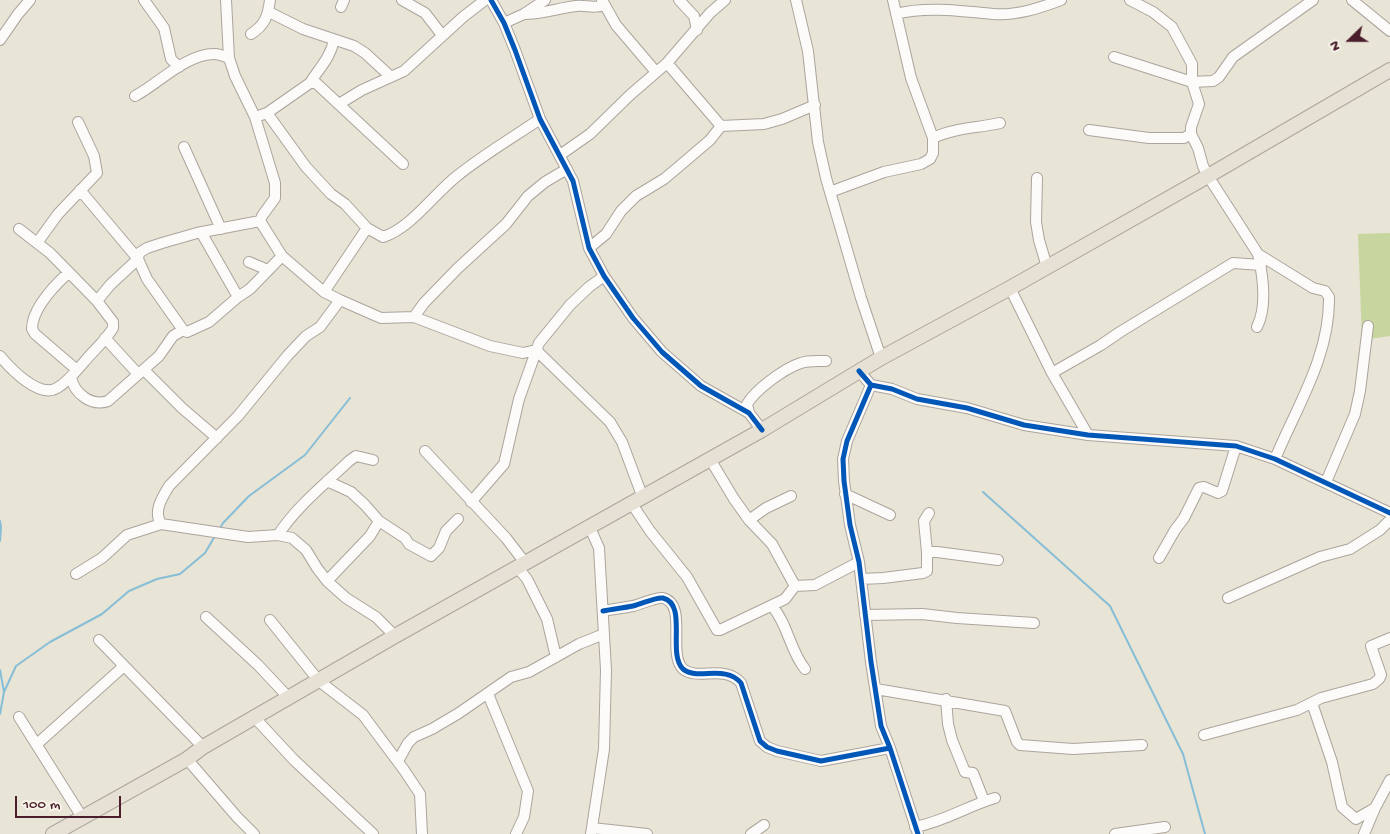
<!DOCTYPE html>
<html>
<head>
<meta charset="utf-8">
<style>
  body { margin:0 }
  #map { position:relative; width:1390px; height:834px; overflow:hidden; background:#e8e4d6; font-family:"Gochi Hand",sans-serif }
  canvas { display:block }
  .north { position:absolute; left:1325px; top:15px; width:50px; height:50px; -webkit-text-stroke:4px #f7f3e8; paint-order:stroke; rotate:248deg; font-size:14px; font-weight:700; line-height:20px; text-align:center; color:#4a1f2b }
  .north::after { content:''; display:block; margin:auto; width:18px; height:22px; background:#4a1f2b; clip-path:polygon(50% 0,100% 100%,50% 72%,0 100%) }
  .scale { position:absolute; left:15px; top:796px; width:106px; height:22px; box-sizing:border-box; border:2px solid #4a1f2b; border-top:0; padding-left:6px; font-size:15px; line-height:18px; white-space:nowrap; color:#4a1f2b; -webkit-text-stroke:4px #f7f3e8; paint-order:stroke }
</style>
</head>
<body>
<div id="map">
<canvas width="1390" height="834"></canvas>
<div class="north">N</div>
<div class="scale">100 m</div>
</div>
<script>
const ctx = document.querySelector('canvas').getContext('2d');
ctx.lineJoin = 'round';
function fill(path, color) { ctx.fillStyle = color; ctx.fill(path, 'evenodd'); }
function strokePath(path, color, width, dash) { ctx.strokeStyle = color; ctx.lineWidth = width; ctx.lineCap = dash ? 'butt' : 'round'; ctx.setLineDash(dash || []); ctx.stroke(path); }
fill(new Path2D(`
  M1390 233V336L1362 340 1358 234Z`), '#c7d59e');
strokePath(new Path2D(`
  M983 492 1110 606 1183 754 1205 834
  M0 521 1 527 0 541
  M219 530 223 523 249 496 305 455 350 398
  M0 670 4 692 0 714
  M4 692 16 666 50 642 102 614 129 591 157 579 180 574 205 553 215 536`), '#87bed7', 2);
const minor = new Path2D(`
  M144 0 164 28 171 59 179 67
  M226 0 229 58 235 76 255 117 275 183V198L262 216 260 221
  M402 0 425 13 442 35
  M491 0 504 23 515 50 540 119 573 181 589 248 604 276 633 318 662 352 701 386 749 413 762 430
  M602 0 616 25 656 72
  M679 0 694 16 697 30
  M796 0 808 51 818 142 826 178 861 298 881 358
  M1130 0 1153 12 1172 27 1192 64V82L1199 104 1191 127V134L1198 148 1203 166 1208 176 1258 254C1263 276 1267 307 1257 327
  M1352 0 1390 31
  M341 7 344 0
  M269 12 303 29 354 46 365 53 390 76
  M524 14C542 14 559 8 576 6 586 5 595 9 604 5
  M896 14C926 6 962 11 993 14 1016 16 1040 8 1061 0
  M504 23 524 14 545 0
  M251 34C265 25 268 16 270 0
  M0 40 18 14 30 0
  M1114 57 1192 82 1213 81 1219 77 1233 57 1313 0
  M667 63 721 126
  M310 83C319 68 330 59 334 40
  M135 96C158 84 186 54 214 54 219 54 224 56 229 58
  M339 104 362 90 404 71 463 17 485 0
  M267 113 306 167 331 194 345 204 367 228 383 237C411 228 434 194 457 176 483 155 512 138 540 119
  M261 115 267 113 310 83H316L403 164
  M1089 130 1149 138H1184L1191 134
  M933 138C953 128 978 128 1000 123
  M184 147 221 229
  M560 155 590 134 630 95 667 63 710 13 725 0
  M1037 178 1036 222 1039 240 1047 267
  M80 190 138 259 147 279 183 330
  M830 192 884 172 921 164 930 159 933 153V138L911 78 893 0
  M260 221 282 256 324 292 340 300 381 318 414 317 490 346 523 353 536 350
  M19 229 50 253 97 301 110 285 138 259 139 253 147 248 162 243 197 233 260 221
  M201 232 238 297
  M37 243 58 214 97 173 94 156 78 122
  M589 248 606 234 621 211 636 196 664 179 676 169 710 140 721 126 764 124 782 119 815 105
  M1258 254 1313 288 1325 291 1329 297C1330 356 1297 406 1275 459
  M249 262 268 270
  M68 273C54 286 32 309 32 329L35 334 77 370
  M1010 288 1052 373 1088 435
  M324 292 367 228
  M414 317 424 303 458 268 506 224 528 196 545 182 567 169
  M105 338 138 374
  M536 350 610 422 622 442 643 498
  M0 356C10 368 39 399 57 388 68 382 77 370 85 361 94 350 106 340 113 328V322L97 301
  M144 370 182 408 217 438
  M859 371 871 385 892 389 917 399 967 408 1024 425 1088 435 1236 446 1275 459 1390 513
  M1052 373 1101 345 1120 332 1233 263 1261 265
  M71 377C74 393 91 407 108 401L159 356 173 336 183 330 187 332 209 322 238 297 250 289 282 256
  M871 385 847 441 843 459 844 481 850 525 859 562 871 662 881 726 890 748 918 834
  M749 413 747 404C756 389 785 368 801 363 809 360 818 361 826 361
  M425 451 506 538 526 564
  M710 459 734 499 749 520 772 544 795 586
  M327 481 351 492 365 505 379 521 405 538 409 544 431 556 439 548 446 531 458 519
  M1326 482 1355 414 1360 391 1368 326
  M845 494 890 515
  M471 502 504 464 519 399 539 343 570 305 589 287 604 276
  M632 504 650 531 687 577 717 630H720L785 599 795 586
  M749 520 766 508 791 496
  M161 524C153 511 162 498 169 486L238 416 288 355 306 336 320 327 340 300
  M590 528 599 548 606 670 604 749 591 834
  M278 535C297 506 324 485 349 461L356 456 373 460
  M927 552H937L998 560
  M1159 558 1175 530 1184 518 1199 488 1204 487 1218 493 1222 491 1236 446
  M518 568 527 579 547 619 556 657
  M76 574 102 558 127 535 161 524 248 537 278 535 292 538 306 550 317 568 327 581 346 598 376 617 395 636
  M861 579 883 578 923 573 927 571V552L924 521 929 513
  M327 581 370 536 379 521
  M795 586 815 585 859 562
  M1228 598 1320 557 1350 549 1380 530 1390 520
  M772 606C788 624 790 651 805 669
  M603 611C613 609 623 608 633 606 642 604 655 597 663 598 688 604 667 654 683 669 697 681 725 664 741 683L760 741 767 747 777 751 821 761 890 748
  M865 615 922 614 957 618 1034 623
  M206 617 258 665 289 698
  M270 620 319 681 363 715 404 770 420 794 422 834
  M99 640 203 747
  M876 689 1005 711 1017 742 1020 745 1073 749 1142 745
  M488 694 528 791 524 817 516 834
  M946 699 948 724 952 740 965 772 973 773 984 801
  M1312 703 1332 762 1342 807 1356 819 1375 808
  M19 717 82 817
  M255 718 294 760 373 834
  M1204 735 1297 710 1321 698 1373 684 1379 679 1381 675 1371 646 1390 638
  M37 744 124 666
  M187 759 237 817 254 834
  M398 761 408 743 414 737 432 729 459 713 511 677 529 672 579 644 604 634
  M915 827C946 821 967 806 995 798
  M592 828 647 834
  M751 834 764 825
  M1115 834 1165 827
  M1364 834 1375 808 1390 780`);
const major = new Path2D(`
  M53 834 187 759 203 747 395 636 762 430 881 358 1010 288 1208 176 1390 70`);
strokePath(minor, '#aca49d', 12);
strokePath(major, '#aca49d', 16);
strokePath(minor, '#fcfbf9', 10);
strokePath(major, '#e6e1d4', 14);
strokePath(new Path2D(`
  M491 0 504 23 515 50 540 119 573 181 589 248 604 276 633 318 662 352 701 386 749 413 762 430
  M859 371 871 385 892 389 917 399 967 408 1024 425 1088 435 1236 446 1275 459 1390 513
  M871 385 847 441 843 459 844 481 850 525 859 562 871 662 881 726 890 748 918 834
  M603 611C613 609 623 608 633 606 642 604 655 597 663 598 688 604 667 654 683 669 697 681 725 664 741 683L760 741 767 747 777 751 821 761 890 748`), '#0057b8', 5);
</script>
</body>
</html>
